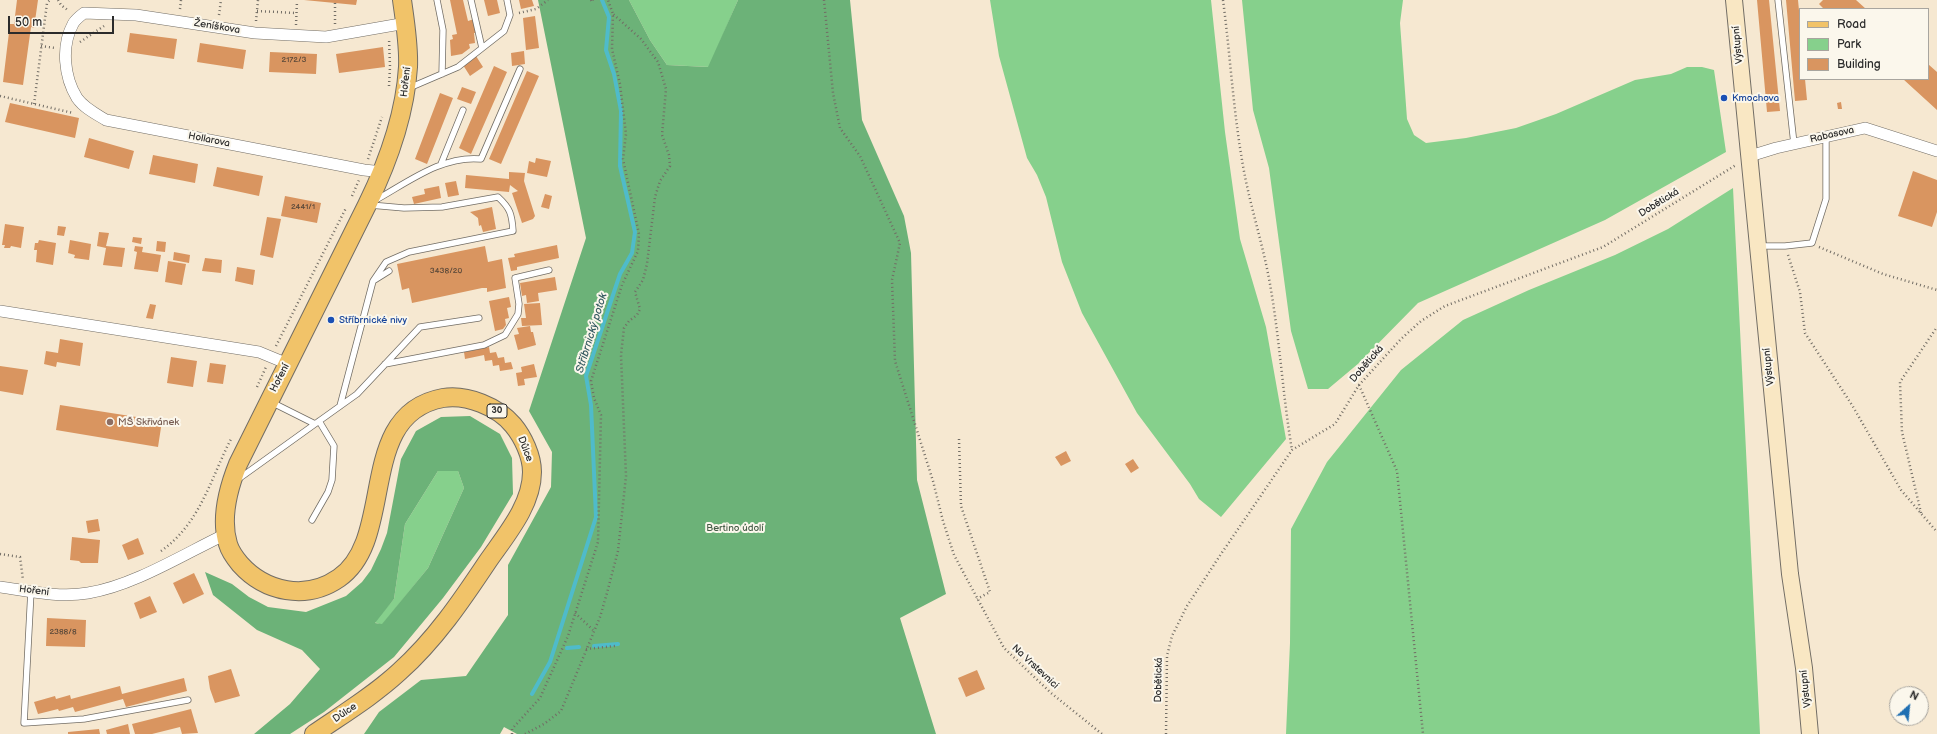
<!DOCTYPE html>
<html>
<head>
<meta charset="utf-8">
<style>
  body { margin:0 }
  #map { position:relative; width:1937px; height:734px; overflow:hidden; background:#f6e8d1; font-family:"Balsamiq Sans",sans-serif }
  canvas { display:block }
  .legend { position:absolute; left:1799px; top:8px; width:130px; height:72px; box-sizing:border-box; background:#fbf7ec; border:1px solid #a8a59f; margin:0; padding:5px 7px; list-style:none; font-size:12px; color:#2b2b2b }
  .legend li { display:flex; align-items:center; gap:8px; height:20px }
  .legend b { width:20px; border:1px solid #a8a59f }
  .north { position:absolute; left:1889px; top:686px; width:40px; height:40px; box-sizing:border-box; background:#fbf7ec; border:1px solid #a8a59f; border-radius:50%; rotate:27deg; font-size:11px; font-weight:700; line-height:16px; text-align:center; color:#2b2b2b }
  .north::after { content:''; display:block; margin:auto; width:14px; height:18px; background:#1f6fb2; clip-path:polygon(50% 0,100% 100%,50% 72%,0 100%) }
  .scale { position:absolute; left:8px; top:16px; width:106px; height:18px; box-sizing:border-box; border:2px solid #2b2b2b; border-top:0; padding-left:5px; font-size:12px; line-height:14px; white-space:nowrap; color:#2b2b2b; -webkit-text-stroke:3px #fbf7ec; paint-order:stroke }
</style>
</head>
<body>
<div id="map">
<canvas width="1937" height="734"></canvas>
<ul class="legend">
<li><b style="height:5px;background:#f1c369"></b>Road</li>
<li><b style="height:11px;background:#86d08c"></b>Park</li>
<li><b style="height:11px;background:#d99560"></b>Building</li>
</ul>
<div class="north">N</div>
<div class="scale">50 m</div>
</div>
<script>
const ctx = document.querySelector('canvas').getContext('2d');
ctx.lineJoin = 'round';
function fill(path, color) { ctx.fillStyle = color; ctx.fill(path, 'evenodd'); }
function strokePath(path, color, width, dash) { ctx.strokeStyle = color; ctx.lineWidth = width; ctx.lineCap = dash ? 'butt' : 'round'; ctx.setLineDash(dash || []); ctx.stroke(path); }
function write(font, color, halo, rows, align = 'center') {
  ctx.font = font + ' "Balsamiq Sans",sans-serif'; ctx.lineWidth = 4; ctx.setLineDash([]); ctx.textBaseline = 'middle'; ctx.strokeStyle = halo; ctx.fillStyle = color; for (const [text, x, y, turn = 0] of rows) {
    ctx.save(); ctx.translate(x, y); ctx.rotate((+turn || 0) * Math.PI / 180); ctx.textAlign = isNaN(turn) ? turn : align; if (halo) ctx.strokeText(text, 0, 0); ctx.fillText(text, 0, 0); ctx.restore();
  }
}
fill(new Path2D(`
  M629 0H738L709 67 667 65 650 40Z
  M990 0H1211L1225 132 1240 239 1266 327 1286 439 1221 517 1199 499 1190 484 1137 413 1082 313 1062 262 1046 197 1037 175 1027 158 999 56Z
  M1242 0H1403L1400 23 1407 119 1414 135 1426 143 1466 138 1516 128 1556 114 1635 80 1671 74 1687 67H1702L1714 70 1726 152 1605 220 1418 303 1359 363 1328 389H1308L1291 331 1269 168 1253 110Z
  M1733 188 1760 734H1286L1290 643 1291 529 1327 462 1401 370 1463 320 1529 290 1615 255 1668 229Z
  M438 471H458L464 488 428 568 382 625 374 622 394 599 405 524Z`), '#86d08c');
fill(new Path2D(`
  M538 0H629L650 40 667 65 708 67 738 0H850L862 120 904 216 911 253 917 480 946 594 900 618 936 734H517L504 727 500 734H364L379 712 421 680 466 676 508 615V565L551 487 552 452 529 411 586 238Z
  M470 416 500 434 512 458 513 494 481 547 443 598 394 657 324 712 290 734H254L290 704 320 669 302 650 257 630 213 595 205 572 232 584 249 597 268 607 306 612 346 596 362 582 371 570 381 549 387 533 401 459 416 431 441 417ZM438 471H458L464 488 428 568 382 624 375 623 394 599 405 524Z`), '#6cb278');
strokePath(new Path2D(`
  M594 646 618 644
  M567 648 579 647
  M532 694 550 662 596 517 591 405 586 376 620 274 632 253 635 232 620 166 621 111 614 74 606 50 609 17 602 0`), '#4fbbca', 4);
fill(new Path2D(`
  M17 0H38L34 28 31 27 23 85 3 82 10 24H14Z
  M304 0H357L356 5Z
  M450 0H463L468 21 474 19 477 33H474L475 43 469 44 470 48 462 54 451 56 450 40 453 39 452 35 457 34Z
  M484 0H497L500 13 488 16Z
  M519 0H532L534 6 521 9Z
  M1757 0H1769L1780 111 1767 112Z
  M1786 0H1798L1800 21V79H1805L1807 100 1795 101Z
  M1823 0H1856L1866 9H1824L1819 4Z
  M535 16 539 48 526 50 523 18Z
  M130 33 177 39 174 59 127 52Z
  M200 43 246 50 243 69 197 62Z
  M383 47 385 67 339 73 336 54Z
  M524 51 525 64 512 66 511 53Z
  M270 52 317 54 316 74 269 72Z
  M476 56 483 67 470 76 463 65Z
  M1928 64 1937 72V110L1903 79H1928Z
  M494 66 507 72 471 154 459 148Z
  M527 71 539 76 501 164 489 159Z
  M462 87 476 92 471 104 457 99Z
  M440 93 453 98 427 164 415 159Z
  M1841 102 1842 109H1838L1837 103Z
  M10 103 79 118 75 138 5 122Z
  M89 138 134 151 129 169 84 157Z
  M153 155 198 164 195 183 149 174Z
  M536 158 551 161 547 177 527 173 529 161 535 163Z
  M217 167 263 176 259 196 213 186Z
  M1913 171 1937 180V212L1932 227 1898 216Z
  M509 172 525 173 524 181 535 216 533 219 522 223 512 193 518 191 510 185 509 192 465 188 466 175 509 179Z
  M456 181 459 195 448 197 445 183Z
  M439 186 441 198 414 204 412 197 425 194 424 189Z
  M545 194 552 196 549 209 541 207Z
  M285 196 321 203 317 223 281 216Z
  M492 207 496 229 483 232 481 225 479 226 478 218 470 212Z
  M267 217 281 219 273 258 260 255Z
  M5 224 24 227 21 248 11 246 10 248H4L5 245H2Z
  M58 226 66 227 64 236 57 235Z
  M99 232 109 233 106 246 125 248 122 267 103 265 106 248 97 246Z
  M133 237 142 238 141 244 132 242Z
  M39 240 56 243 53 265 36 262 37 250H34L35 243H38Z
  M70 240 91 244 89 260 74 258 75 255 68 253Z
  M157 241 166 242 165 252 156 251Z
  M557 245 559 258 517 267V270L511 271 508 258 515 257 514 254Z
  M135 246 143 247 142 252 161 255 158 272 134 269 137 252 134 251Z
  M485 246 488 262 502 259 506 288 487 292V288H482L412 303 409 288 402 290 397 264Z
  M174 252 190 255 189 263 173 260Z
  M205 258 222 260 221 273 202 271Z
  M168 261 186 264 182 285 165 282Z
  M237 267 255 270 253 285 235 281Z
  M555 277 557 290 538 293 539 301 527 303 526 295 522 296 520 283Z
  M509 297 511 307 507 308 509 318 505 319 506 325 503 329 495 331 489 301Z
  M540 303 542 325 522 326 521 318H526L524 304Z
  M150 304 156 305 153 319 146 318Z
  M530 326 531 332H533L536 345 518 350 514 335 519 334 517 328Z
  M60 339 83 343 80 366 57 362 56 367 44 364 46 351 58 353Z
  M489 347 490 353 496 352 498 358 504 357 505 363 511 362 513 369 500 371 499 365 493 366 492 360 485 361 484 355 465 359 464 352Z
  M171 357 197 361 193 387 167 383Z
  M210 363 226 365 223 384 207 382Z
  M534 364 537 377 524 379 525 385 518 386 516 373 522 372 521 367Z
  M0 366 28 370 23 395 0 391Z
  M60 405 162 421 158 447 56 430Z
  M1066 451 1071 461 1061 466 1055 457Z
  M1133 459 1139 468 1131 473 1125 464Z
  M98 519 100 531 88 533 86 521Z
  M72 537 100 540 98 563H81L79 561 70 560Z
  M138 538 144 554 128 560 122 545Z
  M194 573 204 594 183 604 173 583Z
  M150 596 157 612 140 619 134 603Z
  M47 618 86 620 85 647 46 646Z
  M231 669 240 696 215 703 210 689 208 676Z
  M977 670 985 689 966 697 958 678Z
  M184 678 187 691 126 707 123 699 75 712 73 707 59 711 58 709 38 714 34 702 55 696 56 699 70 695 71 699 120 686 122 694Z
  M191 709 198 733 182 734 180 727 152 734H135L132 724Z
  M128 724 130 734H107L106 730Z
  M99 729 100 734H68V732Z`), '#d99560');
const lane = new Path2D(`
  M437 0 443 30 442 74
  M471 0 482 48
  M1778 0 1794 144
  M409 88 458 67 504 31 510 15 507 0
  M441 164 463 110
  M374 201C407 183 442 155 481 159L520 69
  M370 205 404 208 442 207 498 197C510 208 512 214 513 231L409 252 386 262 373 281
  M1760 246H1785L1812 243 1826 199V137
  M385 364 484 345 505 335 518 314 519 304 515 278 549 270
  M271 402 315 424 357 394 420 327 479 318
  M340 406 373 281 389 271
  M237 480 315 424
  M312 520 328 492 332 480 334 446 319 421
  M31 591 24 723 84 719 188 700`);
const street = new Path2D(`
  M1750 156 1776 148 1865 128 1937 151
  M383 172 364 170 106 120C96 114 84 108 77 98 64 77 61 46 73 24 75 20 80 16 84 13L136 15 255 33 326 37 406 23
  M0 311 259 352 288 364
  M0 587C29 591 59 598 88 593 133 586 184 554 226 534`);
const secondary = new Path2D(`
  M1734 0 1790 574 1804 668 1810 734`);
const primary = new Path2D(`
  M314 734C343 714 373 696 399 672 435 640 462 600 488 561 506 535 532 505 532 472 532 456 523 437 513 425 498 407 467 394 443 398 355 414 397 538 339 578 306 601 265 592 240 564 235 558 230 551 228 544 220 518 228 489 238 464L367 205C388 162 405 116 408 67 409 45 405 22 402 0`);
strokePath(lane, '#726d65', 7);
strokePath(street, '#726d65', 12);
strokePath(secondary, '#726d65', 18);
strokePath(primary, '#726d65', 20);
strokePath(new Path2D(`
  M58 0 61 5 69 11
  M591 0 592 2 593 0
  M824 0 833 93 840 128 860 156 900 243 892 280 895 361 933 481 943 521 954 555 1004 648 1051 693 1102 734
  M1223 0C1230 53 1233 107 1242 160 1249 204 1264 246 1271 290 1280 343 1283 397 1292 450
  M335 3V25
  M180 9 181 0
  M257 11 296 13
  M519 13 536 9 548 0
  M219 15 221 0
  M256 21 258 0
  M296 25 297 1
  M80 42 104 26
  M41 46 55 48
  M389 86 390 67 389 38
  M0 96 73 113
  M34 104 47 3 50 0
  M368 159 382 117
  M352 196 359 180
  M1819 247 1883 274 1937 290
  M1788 255 1800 292 1805 333 1852 405 1901 490 1937 532
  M276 346 346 208
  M1359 385 1397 471 1423 734
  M257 387 266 367
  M959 439 961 506 990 592 977 599
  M1921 513 1902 432 1900 382 1937 327
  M161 551C201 523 211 477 232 437
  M0 554 20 557 23 580
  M575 613 593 630
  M586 649 615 646
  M512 734V729L540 698 568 636 598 542 601 415 594 398 591 381 622 285 638 251 639 234 623 159 626 134 620 84 612 49 613 14 608 0
  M525 734 544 724 561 711 600 617 607 593 618 551 626 476 621 355 624 328 629 321 637 315 640 309 635 292 643 280 647 264 655 197 660 181 670 166 669 155 662 135 666 89 658 62 641 39 613 14
  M1166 734 1167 656 1172 636 1187 606 1221 554 1292 450 1335 424 1359 385 1401 339 1421 321 1445 306 1603 247 1736 165`), '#726d65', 2.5, [1, 3]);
strokePath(lane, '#fff', 5.5);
strokePath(street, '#fff', 11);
strokePath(secondary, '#f9e7c3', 16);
strokePath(primary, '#f1c369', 18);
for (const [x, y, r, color] of [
  [1724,98,4,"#1a4fb4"],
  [331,320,4,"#1a4fb4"],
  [110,422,4,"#8d6e63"]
]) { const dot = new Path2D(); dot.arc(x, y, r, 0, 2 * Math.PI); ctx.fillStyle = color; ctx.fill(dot); strokePath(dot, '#fbf7ec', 1.5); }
write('8px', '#564638', null, [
  ["2172/3",294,60],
  ["2441/1",303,207],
  ["3438/20",446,271],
  ["2388/8",63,632]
]);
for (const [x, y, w] of [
  [497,411,20]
]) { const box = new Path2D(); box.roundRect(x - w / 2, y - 7, w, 14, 3); ctx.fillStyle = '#fbf7ec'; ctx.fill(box); strokePath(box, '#2b2b2b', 1); }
write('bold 9px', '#2b2b2b', null, [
  ["30",497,411]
]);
write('10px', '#2b2b2b', '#fbf7ec', [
  ["Ženíškova",217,27,9],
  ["Výstupní",1738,45,-95],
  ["Hoření",406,82,-83],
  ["Rabasova",1832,135,-13],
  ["Hollarova",209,140,11],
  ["Dobětická",1659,203,-32],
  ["Dobětická",1367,364,-49],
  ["Výstupní",1769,367,-96],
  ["Hoření",280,378,-63],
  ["Důlce",525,449,69],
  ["Hoření",34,591,7],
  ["Na Vrstevnici",1035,667,43],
  ["Dobětická",1159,680,-89],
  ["Výstupní",1806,689,-96],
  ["Důlce",345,713,-34]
]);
write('10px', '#164399', '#fbf7ec', [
  ["Kmochova",1732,98],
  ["Stříbrnické nivy",339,320]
], 'left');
write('10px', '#785e54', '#fbf7ec', [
  ["MŠ Skřivánek",118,422]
], 'left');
write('10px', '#465d48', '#fbf7ec', [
  ["Bertino údolí",735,528]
]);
write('italic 11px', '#385d63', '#fbf7ec', [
  ["Stříbrnický potok",592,333,-73]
]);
</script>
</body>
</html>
